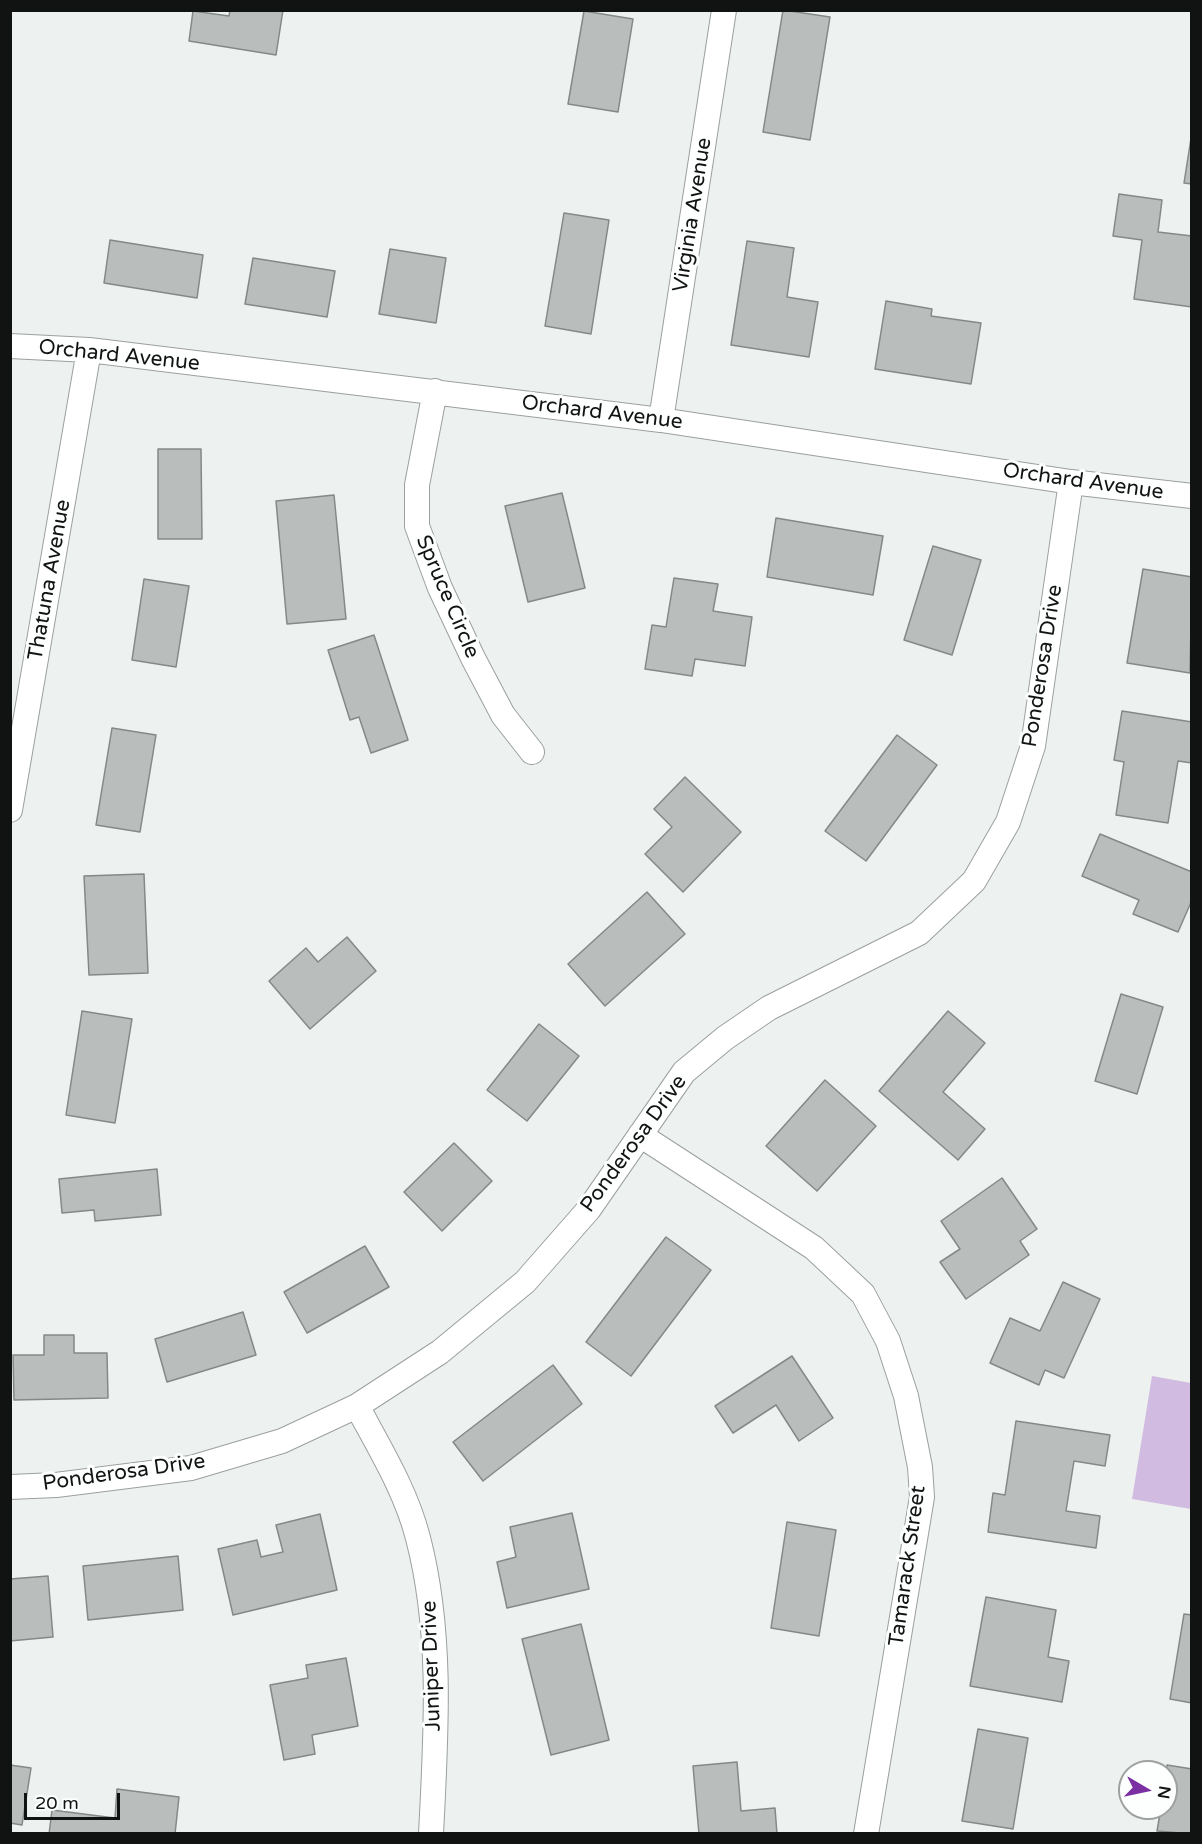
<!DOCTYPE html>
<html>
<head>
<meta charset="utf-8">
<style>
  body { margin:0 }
  #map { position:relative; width:1202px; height:1844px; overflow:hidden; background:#edf2f0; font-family:"Varela Round",sans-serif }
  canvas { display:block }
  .frame { position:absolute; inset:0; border:12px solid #111312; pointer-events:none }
  .north { position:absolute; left:1118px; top:1760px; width:60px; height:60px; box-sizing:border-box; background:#fcfffd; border:2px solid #9ea19f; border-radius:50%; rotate:99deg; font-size:16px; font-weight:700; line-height:24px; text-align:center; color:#111312 }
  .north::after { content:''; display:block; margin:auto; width:21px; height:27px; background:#7a30a2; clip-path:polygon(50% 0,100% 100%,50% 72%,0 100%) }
  .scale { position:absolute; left:24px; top:1793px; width:96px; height:27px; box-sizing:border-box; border:3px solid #111312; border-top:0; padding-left:8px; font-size:18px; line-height:21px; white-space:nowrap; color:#111312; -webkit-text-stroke:4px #fcfffd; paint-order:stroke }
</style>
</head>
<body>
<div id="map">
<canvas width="1202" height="1844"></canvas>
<div class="frame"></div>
<div class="north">N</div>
<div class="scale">20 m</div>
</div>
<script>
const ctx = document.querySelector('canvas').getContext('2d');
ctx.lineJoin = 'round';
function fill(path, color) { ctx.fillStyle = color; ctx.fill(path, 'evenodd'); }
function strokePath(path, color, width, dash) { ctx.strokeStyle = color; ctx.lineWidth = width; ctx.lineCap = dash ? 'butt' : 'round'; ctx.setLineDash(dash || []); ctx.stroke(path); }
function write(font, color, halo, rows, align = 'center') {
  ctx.font = font + ' "Varela Round",sans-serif'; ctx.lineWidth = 6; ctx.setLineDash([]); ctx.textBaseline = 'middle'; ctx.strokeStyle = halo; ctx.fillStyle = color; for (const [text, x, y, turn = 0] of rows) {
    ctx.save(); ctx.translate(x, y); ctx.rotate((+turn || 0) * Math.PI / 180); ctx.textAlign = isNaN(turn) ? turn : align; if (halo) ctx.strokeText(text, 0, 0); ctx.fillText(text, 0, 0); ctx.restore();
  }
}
fill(new Path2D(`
  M1152 1376 1191 1383V1509L1132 1499Z`), '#d1bbe0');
const building = new Path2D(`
  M230 10H283L276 55 189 41 193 11 229 16Z
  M783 10 830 17 810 140 763 132Z
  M584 11 633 19 618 112 568 104Z
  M1192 132V184L1184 183Z
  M1119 194 1162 200 1158 232 1192 236V307L1134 299 1142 240 1113 236Z
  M564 213 609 220 591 334 545 326Z
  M110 240 203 255 197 298 104 283Z
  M747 241 794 248 787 297 818 302 809 357 731 345Z
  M390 249 446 258 436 323 379 314Z
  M253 258 335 271 327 317 245 304Z
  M886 301 932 309 931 316 981 323 971 384 875 369Z
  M158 449H201L202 539H158Z
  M562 493 585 588 528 602 505 506Z
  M334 495 346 619 287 624 276 501Z
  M776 518 883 536 873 595 767 577Z
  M933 546 981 560 952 655 904 640Z
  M1143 569 1192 577 1190 673 1127 663Z
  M674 578 718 584 713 611 752 617 745 666 695 659 692 676 645 669 652 625 666 627Z
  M144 579 189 586 176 667 132 660Z
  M374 635 408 740 371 753 359 717 350 720 328 650Z
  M1122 711 1192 722V763L1178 761 1168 823 1116 815 1124 762 1114 760Z
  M112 728 156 735 140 832 96 825Z
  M897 735 937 765 866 861 825 831Z
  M685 777 741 832 683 892 645 854 672 827 654 809Z
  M1100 834 1192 872V900L1178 932 1133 914 1139 900 1082 876Z
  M144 874 148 973 89 975 84 876Z
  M647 892 685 934 605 1006 568 964Z
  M347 937 376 971 310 1029 269 981 306 948 318 962Z
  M1121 994 1163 1007 1137 1094 1095 1081Z
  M82 1011 132 1019 115 1123 66 1115Z
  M948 1011 985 1043 943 1092 985 1129 958 1160 879 1091Z
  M539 1024 579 1056 527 1121 487 1090Z
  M825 1080 876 1126 817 1191 766 1146Z
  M454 1143 492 1181 442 1231 404 1192Z
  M157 1169 161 1215 95 1221 94 1210 62 1213 59 1179Z
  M1002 1178 1037 1229 1020 1241 1029 1255 966 1299 940 1262 960 1249 941 1221Z
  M666 1237 711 1270 631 1376 586 1342Z
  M365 1246 389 1287 307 1333 284 1292Z
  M1063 1282 1100 1299 1064 1378 1045 1370 1039 1385 990 1363 1010 1318 1040 1331Z
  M243 1312 256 1355 167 1382 155 1339Z
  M44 1335H74V1353H107L108 1398 14 1400 13 1355H44Z
  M792 1356 833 1418 799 1441 776 1405 733 1433 715 1406Z
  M553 1365 582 1404 483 1481 453 1442Z
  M1016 1421 1110 1435 1105 1466 1074 1461 1066 1511 1100 1516 1096 1548 988 1532 993 1493 1005 1495Z
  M572 1513 589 1589 507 1608 497 1562 516 1557 510 1527Z
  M320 1514 337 1590 233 1615 218 1549 257 1540 261 1557 283 1552 276 1525Z
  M787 1522 836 1530 819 1636 771 1628Z
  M178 1556 183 1610 88 1620 83 1566Z
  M48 1576 53 1637 10 1641V1579Z
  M986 1597 1056 1610 1048 1657 1069 1661 1062 1702 970 1686Z
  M1184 1614 1192 1615V1703L1170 1699Z
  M581 1624 609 1740 551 1755 522 1639Z
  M346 1658 358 1726 312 1735 315 1754 284 1760 270 1685 308 1678 306 1665Z
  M978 1729 1028 1738 1013 1829 962 1821Z
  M737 1762 741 1811 775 1808 777 1834H699L693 1766Z
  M10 1765 31 1768 22 1825 10 1823Z
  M1167 1765 1192 1769V1834L1157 1831 1161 1808H1166Z
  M117 1789 179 1797 175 1834H49L52 1810 115 1818Z`);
fill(building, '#b9bebc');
strokePath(building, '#848987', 1.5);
const minor = new Path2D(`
  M10 346 89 350 661 420 1071 482 1192 496
  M435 391 417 485V526L440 588 473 658 503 715 532 752
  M661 420 724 10
  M10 810 89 350
  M640 1135 814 1248 863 1294 888 1341 906 1396 920 1467 922 1497 866 1834
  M357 1406C380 1449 406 1491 418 1538 443 1634 436 1735 431 1834
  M10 1487 56 1485 191 1468 282 1441 357 1406 440 1352 525 1282 589 1209 684 1072 725 1038 769 1008 919 933 974 881 1008 822 1033 746 1071 482`);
strokePath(minor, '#9ba09e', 26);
strokePath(minor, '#fff', 24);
write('21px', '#111312', '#fcfffd', [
  ["Virginia Avenue",693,215,-81],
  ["Orchard Avenue",119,356,6],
  ["Orchard Avenue",602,413,7],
  ["Orchard Avenue",1083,482,8],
  ["Thatuna Avenue",50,580,-80],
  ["Spruce Circle",447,597,67],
  ["Ponderosa Drive",1043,666,-81],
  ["Ponderosa Drive",634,1144,-54],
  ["Ponderosa Drive",124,1473,-8],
  ["Tamarack Street",908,1566,-82],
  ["Juniper Drive",432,1666,-92]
]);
</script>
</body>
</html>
